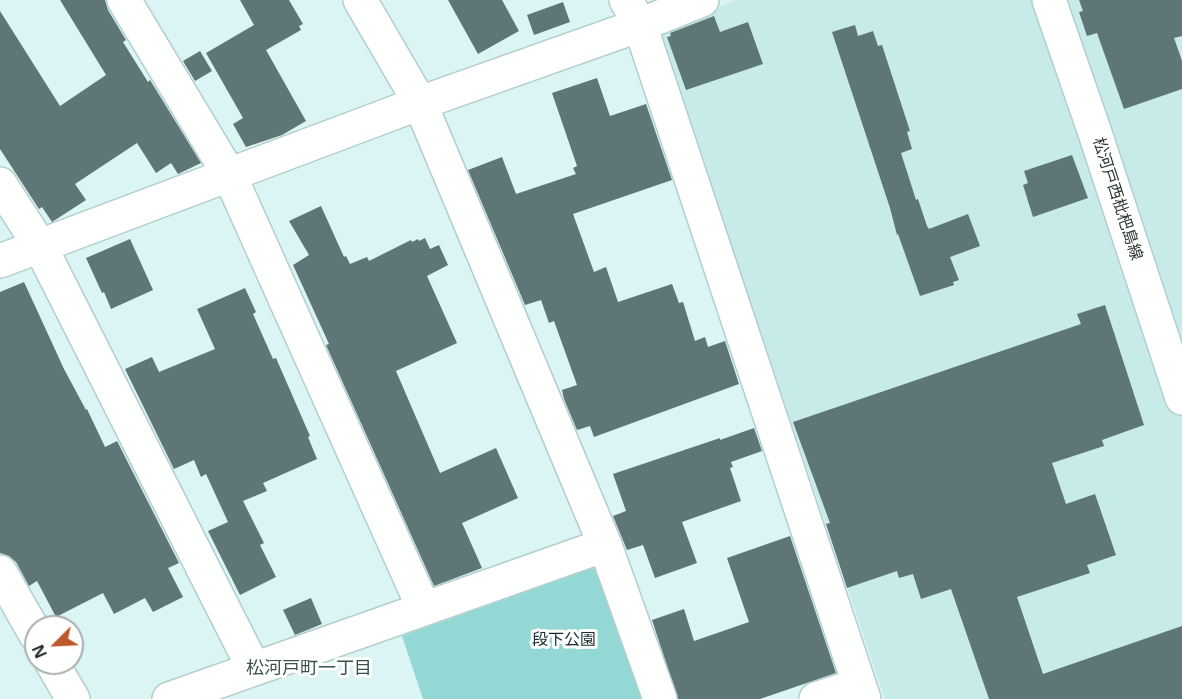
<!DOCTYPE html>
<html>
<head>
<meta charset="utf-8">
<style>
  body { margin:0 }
  #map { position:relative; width:1182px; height:699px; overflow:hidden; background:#daf5f4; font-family:"Open Sans",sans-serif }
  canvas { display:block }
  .north { position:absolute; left:24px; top:615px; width:60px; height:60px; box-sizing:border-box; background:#fff; border:2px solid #aaaeae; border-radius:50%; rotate:246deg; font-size:16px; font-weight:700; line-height:24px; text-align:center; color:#2a3434 }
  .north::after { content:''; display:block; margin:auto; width:21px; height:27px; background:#be582b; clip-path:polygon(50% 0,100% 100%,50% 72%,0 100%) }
</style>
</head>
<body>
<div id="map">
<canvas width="1182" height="699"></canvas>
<div class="north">N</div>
</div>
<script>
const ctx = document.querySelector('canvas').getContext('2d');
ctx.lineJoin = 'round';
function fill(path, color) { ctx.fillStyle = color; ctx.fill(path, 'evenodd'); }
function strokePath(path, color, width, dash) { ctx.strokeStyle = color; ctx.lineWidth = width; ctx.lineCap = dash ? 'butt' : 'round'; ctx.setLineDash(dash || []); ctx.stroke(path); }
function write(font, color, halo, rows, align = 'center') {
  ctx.font = font + ' "Open Sans","Noto Sans JP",sans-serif'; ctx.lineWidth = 6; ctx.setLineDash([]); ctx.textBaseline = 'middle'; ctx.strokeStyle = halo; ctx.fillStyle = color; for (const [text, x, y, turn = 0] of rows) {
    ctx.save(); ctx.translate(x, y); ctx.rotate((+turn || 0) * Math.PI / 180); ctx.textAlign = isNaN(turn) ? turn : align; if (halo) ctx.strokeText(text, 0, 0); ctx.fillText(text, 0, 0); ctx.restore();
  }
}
fill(new Path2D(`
  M736 0H1182V699H885L661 38 667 28Z`), '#c6ebe9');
fill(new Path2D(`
  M592 568 604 573 647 699H423L402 636Z`), '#94d8d6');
fill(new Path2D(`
  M60 0H105L108 10 126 40 123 42 148 82 150 80 201 163 178 174 171 163 156 173 137 143 75 184 86 200 52 222 42 207 39 209 0 149V11L60 106 106 75Z
  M240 0H289L303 24 299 26 301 30 266 50 306 121 282 135 246 147 233 124 243 118 206 53 254 25Z
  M448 0H502L519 31 478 54Z
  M1079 0H1182V36L1174 38 1182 61V89L1124 109 1097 33 1087 36 1079 12 1083 11Z
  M563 2 570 22 534 35 527 15Z
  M714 16 720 32 748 22 763 64 686 90 667 37 671 36 670 33Z
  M855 25 858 36 873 31 878 46 882 45 910 131 907 132 912 149 901 153 916 200 918 199 927 226 929 229 968 214 980 246 950 257 959 280 953 282 954 285 920 296 898 234 897 235 890 208 832 32Z
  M200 51 212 71 195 81 183 61Z
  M597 78 610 116 646 104 672 180 573 214 594 272 606 267 618 302 672 284 679 303 683 302 695 341 705 337 708 347 725 341 739 384 594 437 590 426 577 430 564 399 562 390 577 385 554 321 549 323 541 300 525 305 468 170 502 157 516 194 576 174 573 168 577 166 552 93Z
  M1072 155 1088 198 1033 217 1023 185 1028 183 1024 171Z
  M321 206 344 257 346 256 350 264 367 257 369 261 411 240 412 242 418 239 419 241 425 238 430 249 439 245 448 265 427 276 457 343 396 371 440 473 496 448 518 498 462 523 482 568 434 586 326 345 329 344 293 265 309 255 289 221Z
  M130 239 153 290 111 309 104 292 102 293 86 258Z
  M24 282 64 369 86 410 87 409 105 447 117 441 179 563 168 568 183 597 153 612 145 598 114 614 103 593 56 617 37 581 29 586 16 562 9 556 0 553V292Z
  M245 288 256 312 253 314 273 359 276 358 310 436 308 437 317 459 263 483 267 491 243 501 264 543 260 545 276 577 240 595 208 531 228 522 206 474 201 477 194 460 174 469 125 369 152 357 159 372 215 349 197 309Z
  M1105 305 1144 425 1102 440 1104 446 1052 463 1066 504 1095 494 1116 555 1087 565 1090 573 1017 597 1043 674 1182 626V699H989L951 589 921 599 913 574 899 578 897 571 847 588 826 524 830 523 793 422 1081 324 1077 314Z
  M754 428 762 451 731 462 733 467 730 468 741 501 682 522 697 563 655 578 643 545 627 550 613 516 626 511 613 474 720 438V440Z
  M790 536 836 673 760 699H678L652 620 684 609 694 641 749 622 727 558Z
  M311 598 322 624 295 635 283 610Z`), '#5e7675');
const street = new Path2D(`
  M124 0 230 176 424 609
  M360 0 420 103 605 545 660 699
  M626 0 640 25 864 699
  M0 184 40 246 254 669
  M0 261 420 103 640 25 702 0
  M0 572 36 635
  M52 663 73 699
  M169 699 605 545
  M816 699 859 685`);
const secondary = new Path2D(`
  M1049 0 1095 133 1182 398`);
strokePath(street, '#b3cecd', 36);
strokePath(secondary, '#b3cecd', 36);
strokePath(street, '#fff', 33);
strokePath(secondary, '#fff', 33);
write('16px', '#2a3434', '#fff', [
  ["松河戸西枇杷島線",1117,199,72]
]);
write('16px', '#192f2f', '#fff', [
  ["段下公園",564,640]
]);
write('18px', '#3a5150', '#fff', [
  ["松河戸町一丁目",309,669]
]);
</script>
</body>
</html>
